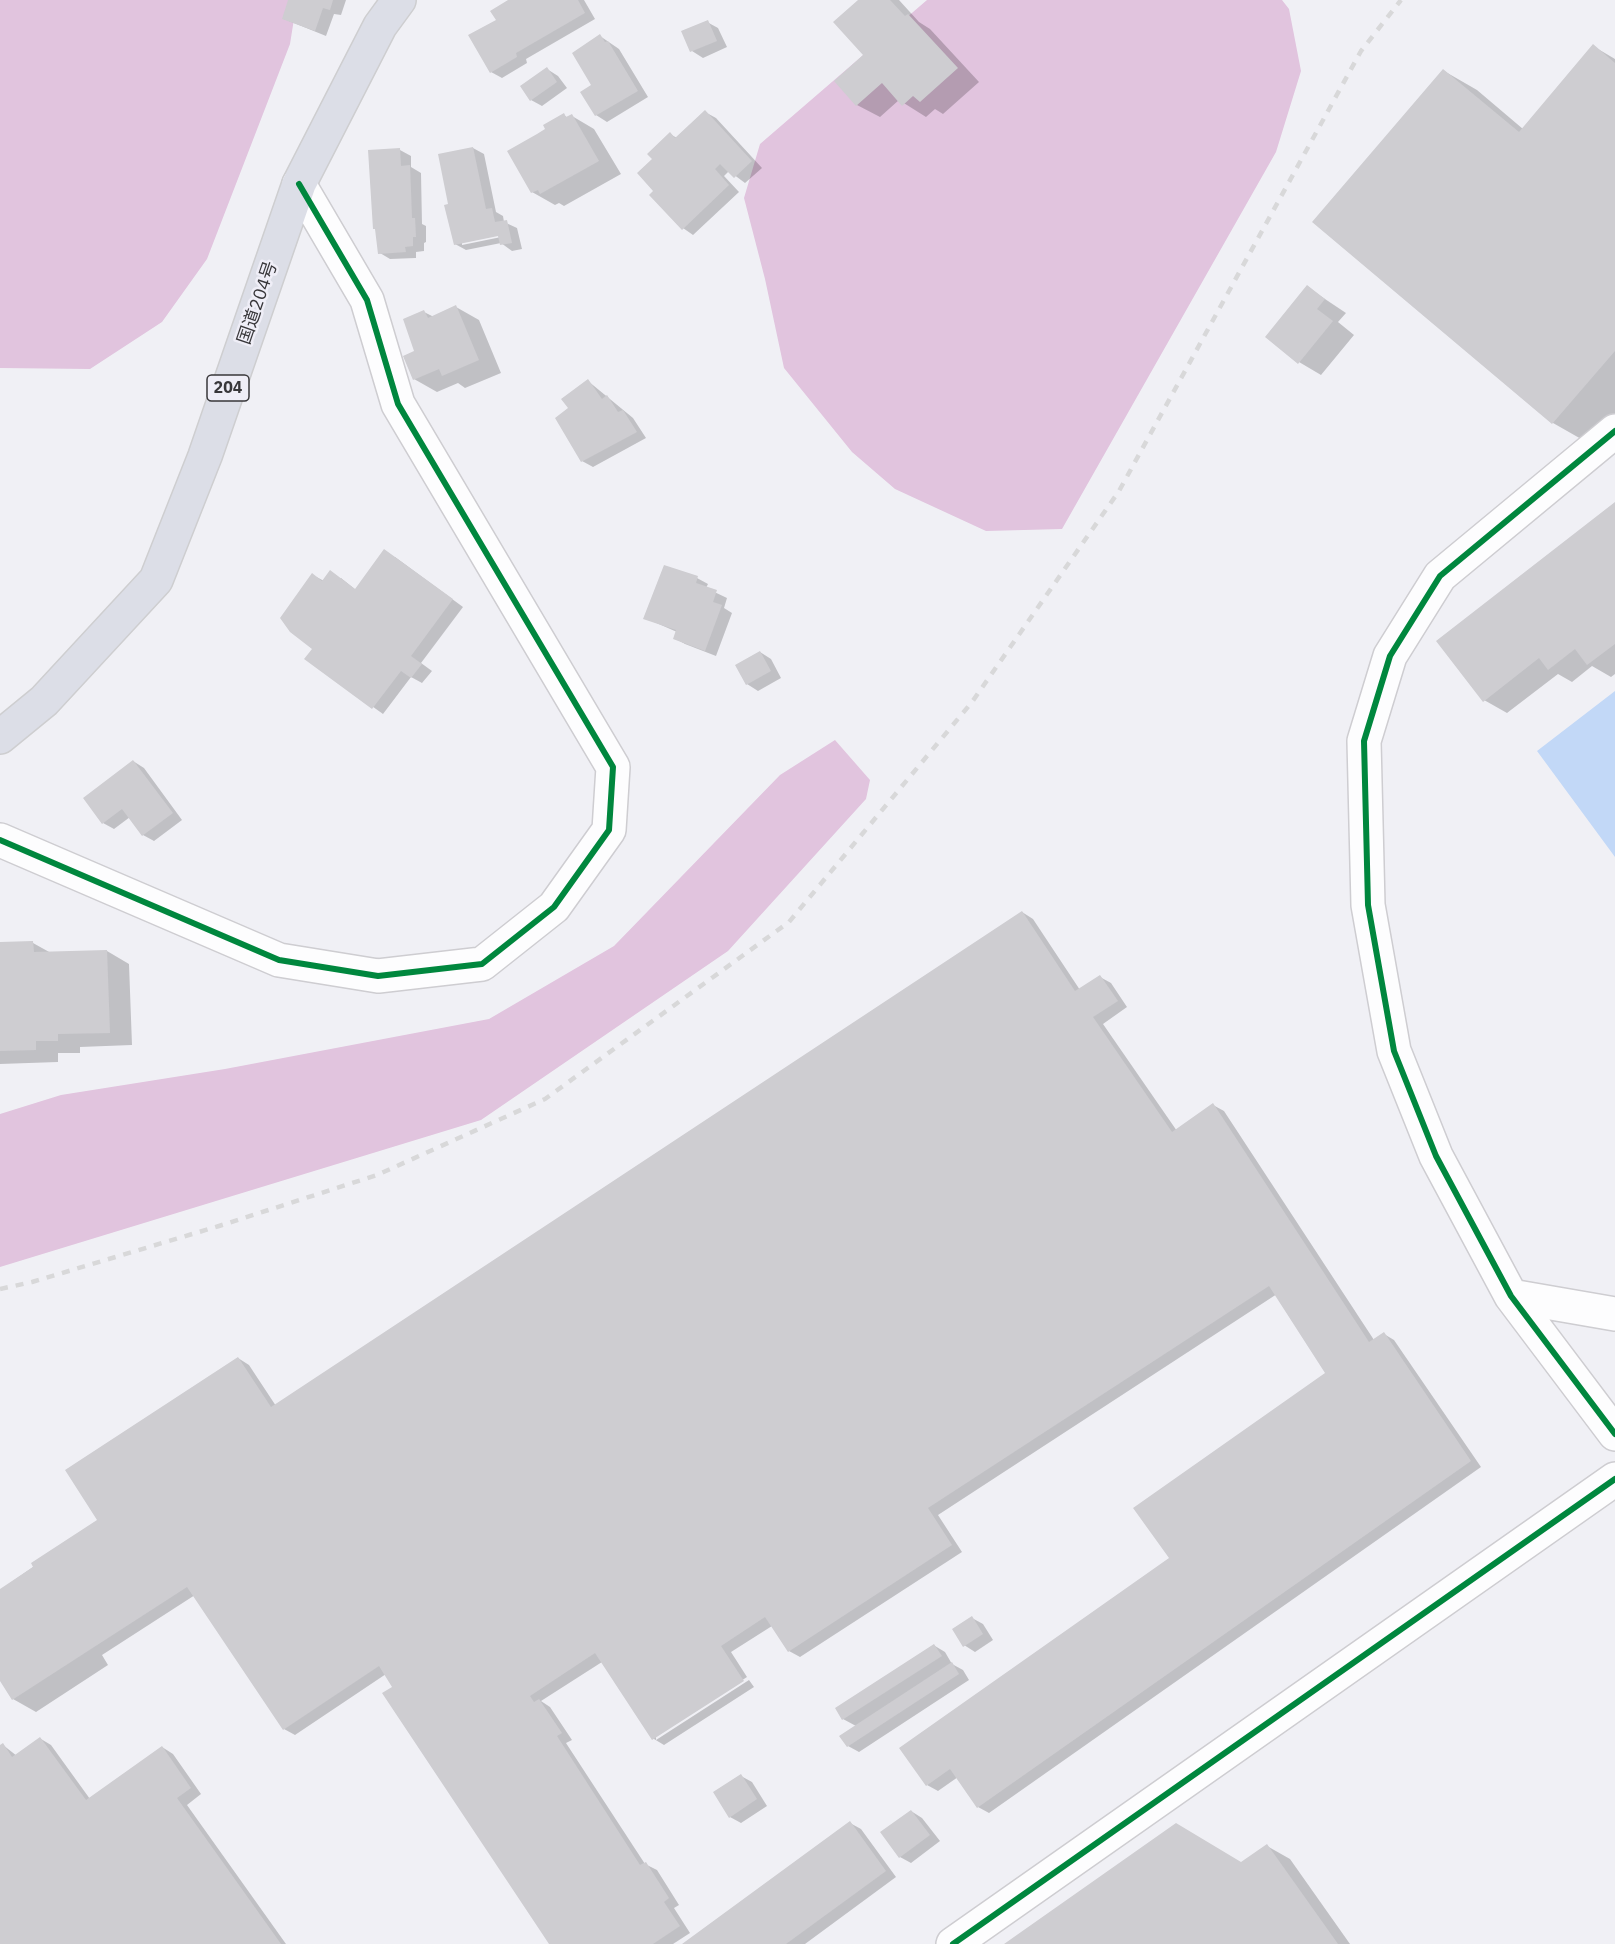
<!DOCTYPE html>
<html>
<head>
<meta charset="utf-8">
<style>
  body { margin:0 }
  canvas { display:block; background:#f0f0f5 }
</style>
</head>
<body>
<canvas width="1615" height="1944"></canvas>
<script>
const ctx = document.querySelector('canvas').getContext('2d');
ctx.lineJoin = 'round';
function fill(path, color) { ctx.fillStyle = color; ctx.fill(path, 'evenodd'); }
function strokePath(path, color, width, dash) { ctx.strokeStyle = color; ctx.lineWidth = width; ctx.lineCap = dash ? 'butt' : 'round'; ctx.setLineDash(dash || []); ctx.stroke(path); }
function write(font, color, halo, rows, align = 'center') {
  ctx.font = font + ' "IBM Plex Sans","Noto Sans JP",sans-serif'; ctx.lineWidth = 5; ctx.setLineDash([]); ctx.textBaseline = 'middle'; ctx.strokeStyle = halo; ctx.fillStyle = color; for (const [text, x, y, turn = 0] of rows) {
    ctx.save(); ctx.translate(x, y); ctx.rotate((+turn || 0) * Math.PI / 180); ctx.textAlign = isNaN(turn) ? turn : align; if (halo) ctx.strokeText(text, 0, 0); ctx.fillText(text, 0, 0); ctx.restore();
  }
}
fill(new Path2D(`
  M0 0H297L290 44 207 259 162 322 90 369 0 368Z
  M927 0H1282L1289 9 1301 71 1276 152 1062 529 986 531 895 489 852 452 784 368 765 279 744 198 760 144Z
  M835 740 870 780 866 799 728 951 481 1120 0 1267V1114L61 1095 225 1069 489 1019 614 946 780 775Z`), '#e1c4de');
fill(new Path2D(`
  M1615 691V857L1537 751Z`), '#c2d8f7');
fill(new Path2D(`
  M290 0H346L341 15 334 14 326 36 284 19Z
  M511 0H584L595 19 526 59 527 63 502 78 491 72 498 20Z
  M860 0H899L919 22 930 29 979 82 943 114 935 109 926 117 899 100 880 117 857 105 865 55Z
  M707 22 718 28 727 47 703 58 692 51Z
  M600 36 619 49 648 97 607 122 596 115 593 85Z
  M1593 46 1615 59V427L1597 448 1553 423 1315 222 1444 71 1477 90 1523 129Z
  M547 69 558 76 567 88 542 106 531 100Z
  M705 112 716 118 762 168 745 183 729 171 724 176 739 192 693 235 683 228 655 191 654 159 670 134 677 138Z
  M564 115 568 118 572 116 594 129 621 174 564 206 559 203 555 205 532 192Z
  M473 148 484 154 496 212 503 216 504 222 517 228 522 249 512 251 501 243 466 250 455 244 450 205ZM505 233 506 236 462 245V242Z
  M400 150 411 156V167L421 173 422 224 426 226V242L424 243V251L416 252V258L390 259 380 253 370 152Z
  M1307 287 1346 313 1338 322 1354 335 1321 375 1299 362Z
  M456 307 479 320 501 373 465 388 458 383 437 392 414 379 424 312 434 317Z
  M588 381 633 418 646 438 593 467 582 461 570 408Z
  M1615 504V674L1611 677 1592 666 1572 682 1558 674 1507 713 1484 700Z
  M395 557 463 607 421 663 432 671 422 683 411 677 383 714 306 659 314 648 313 575 324 581 341 578 356 590Z
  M697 578 708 584 706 588 727 598 724 608 732 613 716 656 685 644 674 638 677 632 645 618Z
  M760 652 771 659 781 678 758 691 747 684Z
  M133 761 144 768 182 820 154 841 143 835 130 817 114 829 103 823Z
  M1022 912 1033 919 1080 990 1100 977 1111 983 1127 1007 1103 1024 1177 1131 1213 1105 1224 1111 1374 1340 1384 1334 1394 1340 1481 1467 989 1813 978 1807 958 1777 938 1791 927 1785 1171 1558 1328 1373 1277 1294 938 1515 962 1552 800 1657 789 1651 772 1626 731 1652 747 1677 656 1736V1740L749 1680 754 1687 664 1745 654 1739 602 1662 541 1701 550 1707 572 1740 566 1743 645 1864 657 1870 679 1905 674 1908 690 1933 673 1944H551L386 1674 295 1735 284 1729 195 1595 102 1655 108 1665 36 1712 13 1699 0 1678V1590L99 1521 238 1358 249 1365 276 1406Z
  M33 943 51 953 107 951 129 964 132 1045 80 1047V1053H58V1062L0 1064V944Z
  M972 1618 983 1624 993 1640 975 1652 964 1645Z
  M935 1646 945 1652 952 1664 963 1670 969 1680 859 1752 848 1746 856 1726 843 1719 837 1709Z
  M41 1739 51 1745 90 1799 162 1747 173 1754 201 1794 187 1805 286 1944H0V1746L3 1745 17 1756Z
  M741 1776 752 1782 767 1806 741 1823 730 1817Z
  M911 1811 922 1818 940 1841 911 1863 900 1857Z
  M850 1823 861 1829 896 1877 805 1944H685Z
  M1267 1846 1290 1859 1350 1944H1006L1242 1864Z`), '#0003');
fill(new Path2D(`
  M288 0H333L330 10 323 8 315 31 282 19Z
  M508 0H578L585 13 516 53 517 57 490 73 468 35 496 20 490 11Z
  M858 0H890L905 16 908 14 958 68 920 102 913 96 902 106 882 83 856 106 834 81 863 55 833 22Z
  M708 20 717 41 690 52 681 31Z
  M600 34 605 42 608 41 638 91 595 116 580 92 591 85 572 53Z
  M1593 44 1615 63V351L1552 424 1312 222 1443 69 1519 132Z
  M547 67 557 82 530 101 520 86Z
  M705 110 752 161 734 178 720 164 715 169 729 185 682 230 649 195 653 191 637 173 652 159 647 154 670 132 675 138Z
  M564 113 566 117 572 114 599 161 540 194 538 190 531 193 507 151 537 134 545 129 543 125Z
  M473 147 486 209 492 208 495 222 507 220 512 243 500 245 498 236 454 245 444 205 448 204 438 154Z
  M400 148 401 166 410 165 412 218H415L416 237H413V246L405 247 406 252 378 254 375 229H373L368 150Z
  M1307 285 1325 299 1317 309 1333 321 1298 364 1265 337Z
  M456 305 479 360 442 376 439 369 413 380 403 356 414 351 403 319 424 310 428 318Z
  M588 379 602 399 607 395 618 412 623 410 637 432 581 462 555 418 568 408 561 399Z
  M1615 502V644L1587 665 1575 649 1548 670 1539 658 1483 702 1436 641Z
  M384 549 453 599 411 656 422 664 411 678 401 671 372 709 304 659 312 649 290 632 280 618 312 573 322 581 330 570 355 589Z
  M664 565 698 576 696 583 717 590 713 602 722 605 705 651 673 639 676 630 643 619Z
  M760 651 771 671 746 685 735 665Z
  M133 760 173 813 142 836 122 809 102 824 83 798Z
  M1022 911 1075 991 1100 975 1118 1001 1093 1017 1172 1132 1213 1103 1369 1342 1384 1332 1471 1461 977 1808 950 1769 926 1786 899 1748 1169 1558 1133 1508 1325 1373 1269 1286 928 1508 952 1545 788 1652 765 1617 721 1646 744 1681 652 1740 595 1653 530 1696 534 1702 539 1699 562 1733 557 1736 640 1865 646 1862 669 1898 664 1902 680 1926 653 1944H549L382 1693 392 1687 379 1666 283 1730 187 1587 12 1700 0 1681V1589L33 1567 31 1563 97 1520 65 1470 238 1357 271 1407Z
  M33 941 34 952 107 950 110 1033 58 1034V1041H36V1050L0 1051V942Z
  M972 1616 983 1634 963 1647 952 1629Z
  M934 1644 942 1656 842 1720 835 1708Z
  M952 1662 959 1674 847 1747 839 1736Z
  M40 1737 86 1800 162 1746 191 1788 177 1798 281 1944H0V1745L3 1743 12 1757Z
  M741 1774 757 1799 729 1818 713 1792Z
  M911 1810 930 1835 899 1858 880 1832Z
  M850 1821 886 1871 786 1944H682Z
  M1176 1823 1241 1862 1267 1844 1338 1944H1004Z`), '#cecdd1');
const secondary = new Path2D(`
  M1615 431 1440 576 1390 656 1364 741 1368 905 1394 1051 1436 1156 1511 1296 1615 1434
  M0 840 279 960 378 976 482 964 554 907 609 830 613 767 398 404 367 300 299 184
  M1511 1296 1615 1314
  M953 1944 1615 1479`);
const highway = new Path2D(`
  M0 737 44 701 156 580 205 456 299 184 380 26 399 0`);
strokePath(secondary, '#cecdd1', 36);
strokePath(highway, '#ceced0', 36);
strokePath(secondary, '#fdfdfe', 33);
strokePath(highway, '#dcdee7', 33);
strokePath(new Path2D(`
  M0 1289 32 1282 219 1226 377 1175 545 1099 789 922 972 702 1119 491 1361 51 1401 0`), '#d8d8d9', 4.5, [8, 8]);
strokePath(new Path2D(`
  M1615 431 1440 576 1390 656 1364 741 1368 905 1394 1051 1436 1156 1511 1296 1615 1434
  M0 840 279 960 378 976 482 964 554 907 609 830 613 767 398 404 367 300 299 184
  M953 1944 1615 1479`), '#00873e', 6);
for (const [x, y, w] of [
  [228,388,42]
]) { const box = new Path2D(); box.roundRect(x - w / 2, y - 13, w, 26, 4.5); ctx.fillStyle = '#efeef7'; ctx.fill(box); strokePath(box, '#38373a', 1.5); }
write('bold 16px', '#38373a', null, [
  ["204",228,388]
]);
write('18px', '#38373a', '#efeef7', [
  ["国道204号",258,303,-71]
]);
</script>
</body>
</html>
